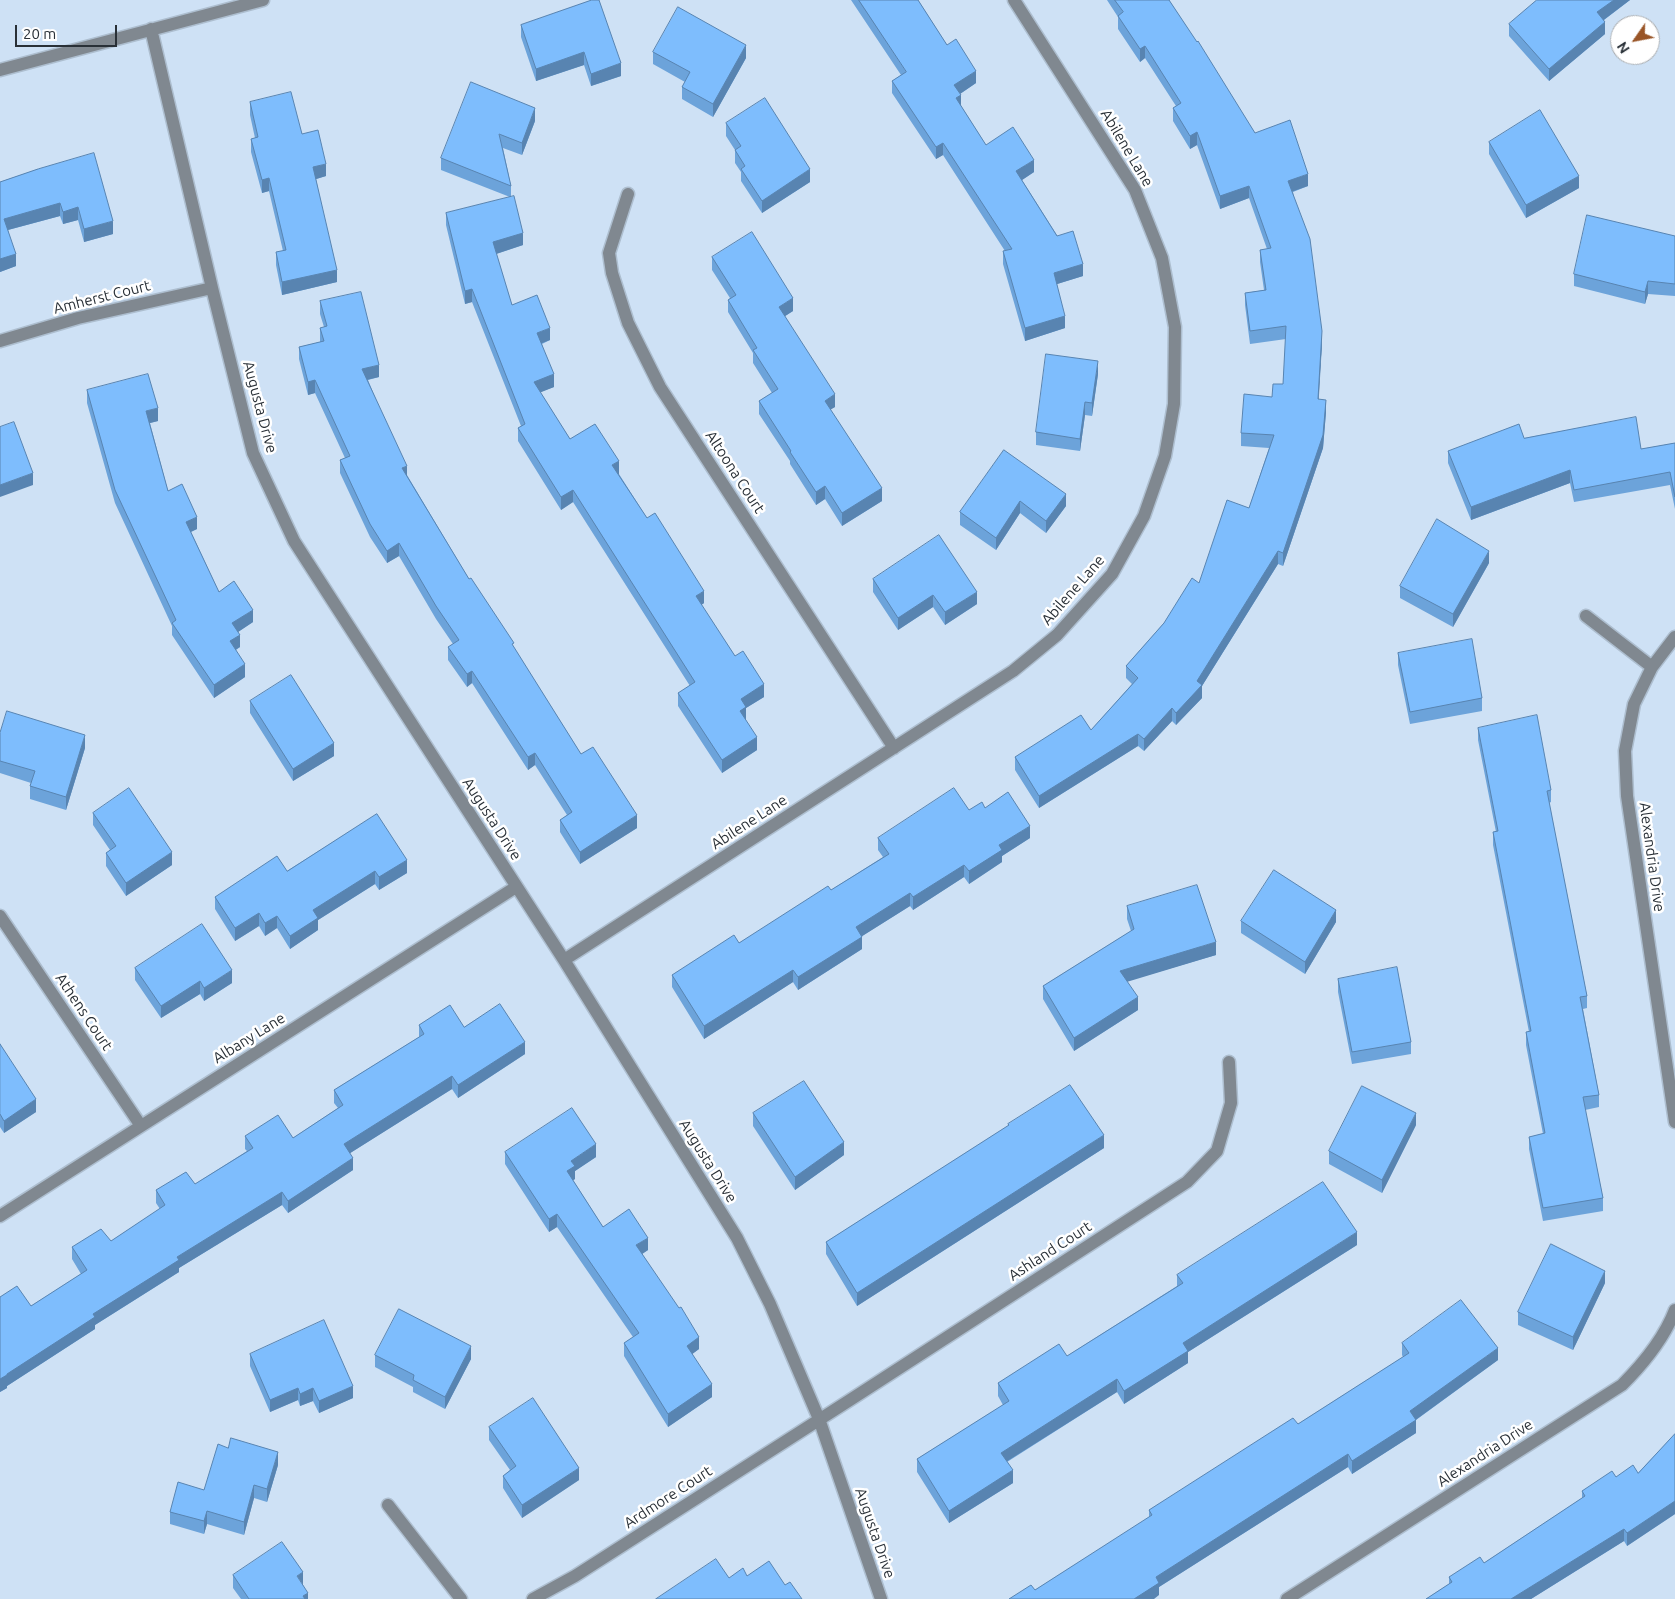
<!DOCTYPE html>
<html>
<head>
<meta charset="utf-8">
<style>
  body { margin:0 }
  #map { position:relative; width:1675px; height:1599px; overflow:hidden; background:#cee1f5; font-family:Ubuntu,sans-serif }
  canvas { display:block }
  .north { position:absolute; left:1610px; top:15px; width:50px; height:50px; box-sizing:border-box; background:#fff; border:1px solid #a9acaf; border-radius:50%; rotate:237deg; font-size:14px; font-weight:700; line-height:20px; text-align:center; color:#293037 }
  .north::after { content:''; display:block; margin:auto; width:18px; height:22px; background:#995527; clip-path:polygon(50% 0,100% 100%,50% 72%,0 100%) }
  .scale { position:absolute; left:15px; top:25px; width:102px; height:22px; box-sizing:border-box; border:2px solid #293037; border-top:0; padding-left:6px; font-size:15px; line-height:18px; white-space:nowrap; color:#293037; -webkit-text-stroke:4px #fff; paint-order:stroke }
</style>
</head>
<body>
<div id="map">
<canvas width="1675" height="1599"></canvas>
<div class="north">N</div>
<div class="scale">20 m</div>
</div>
<script>
const ctx = document.querySelector('canvas').getContext('2d');
ctx.lineJoin = 'round';
function strokePath(path, color, width, dash) { ctx.strokeStyle = color; ctx.lineWidth = width; ctx.lineCap = dash ? 'butt' : 'round'; ctx.setLineDash(dash || []); ctx.stroke(path); }
function fill(path, color) { ctx.fillStyle = color; ctx.fill(path, 'evenodd'); }
function write(font, color, halo, rows, align = 'center') {
  ctx.font = font + ' Ubuntu,sans-serif'; ctx.lineWidth = 5; ctx.setLineDash([]); ctx.textBaseline = 'middle'; ctx.strokeStyle = halo; ctx.fillStyle = color; for (const [text, x, y, turn = 0] of rows) {
    ctx.save(); ctx.translate(x, y); ctx.rotate((+turn || 0) * Math.PI / 180); ctx.textAlign = isNaN(turn) ? turn : align; if (halo) ctx.strokeText(text, 0, 0); ctx.fillText(text, 0, 0); ctx.restore();
  }
}
const minor = new Path2D(`
  M151 29 212 288 253 453 294 541 564 960 737 1238 770 1304 819 1419 881 1599
  M0 70 263 0
  M628 194 609 253 612 273 628 323 660 387 894 748
  M0 341 78 318 212 288
  M1586 616 1652 667
  M1675 637 1652 667 1634 704 1625 751 1627 796 1675 1122
  M0 916 141 1126
  M564 960 1013 671 1057 635 1112 574 1144 516 1165 456 1174 404 1175 327 1162 258 1135 190 1014 0
  M0 1216 516 887
  M388 1505 461 1599
  M533 1599 575 1576 850 1400 1187 1182 1217 1151 1231 1103 1229 1062
  M1287 1599 1622 1385C1643 1364 1664 1339 1675 1310`);
strokePath(minor, '#adbecf', 15);
strokePath(minor, '#808890', 12);
fill(new Path2D(`
  M592 0 621 76 591 86 584 65 536 81 521 37V25Z
  M851 0H918L947 45 976 83 960 94 961 106 986 145 1034 172 1022 180 1083 276 1057 284 1065 328 1025 341 1003 264V251H1005L943 155 936 159 892 93V81L901 75Z
  M1107 0H1169L1255 133 1308 186 1293 192 1322 344 1318 399 1326 412 1323 448 1283 566 1278 564 1202 686V698L1176 725 1172 721 1144 751 1138 746 1039 808 1015 770V757L1091 730 1132 684 1126 678V666L1199 583 1249 508 1269 448 1241 446V433L1283 384 1286 339 1250 344 1245 305V293L1264 290 1260 262V250L1267 249 1249 198 1220 209 1197 145 1190 149 1173 121V108L1176 106 1145 58 1140 62 1118 29V17Z
  M1537 0H1630L1604 20 1605 34 1549 81 1509 36V24Z
  M653 52 746 58 713 117 682 99V87L685 82 653 64Z
  M250 102 302 134 326 176 316 179 337 282 282 295 276 265V252L283 251 269 191 262 193 251 152V139L255 138 250 115Z
  M535 121 522 155 503 148 511 186V197L523 245 496 254 512 305 550 340 542 344 554 387 540 392 570 439 619 474 647 518 704 603 701 605 735 656 764 697 746 708V720L757 750 722 773 678 706V693L690 686 573 502 561 510 518 441V428L521 426 472 302 465 304 446 225V213L510 197 441 170V158Z
  M726 123 810 182 762 213 741 181V172L735 163V150L726 136Z
  M1489 142 1579 188 1526 218 1489 154Z
  M38 169 113 234 84 242 78 220 63 224 60 216 8 230 16 266 0 272V182Z
  M1675 236V296L1648 294 1645 304 1574 286V274Z
  M712 257 793 311 785 316 835 407 830 409 882 501 842 526 825 499 816 505 790 464V461L759 414V401L772 393 753 363V353L728 312V300L730 298 712 270Z
  M320 301 379 377 368 380 407 475 469 579 514 648 581 754 637 828 580 864 560 832V820L567 815 535 765 528 770 472 683 467 687 448 660V647L453 644 436 619 399 556 387 563 370 537 340 473V460L345 458 315 393 308 395 299 359V347L320 342V328L324 327 320 314Z
  M1098 374 1092 416 1085 415 1080 451 1036 445V432Z
  M87 390 158 421 150 423 168 491 197 529 191 532 219 592 253 622 238 632 240 647 236 650 245 677 214 698 172 635V626L115 503 87 403Z
  M1524 438 1641 449 1675 443V509L1670 485 1574 502 1570 483 1471 520 1448 463V451Z
  M1004 450 1066 506 1046 533 1020 513 996 550 960 525V512Z
  M1489 563 1453 627 1400 598V586Z
  M873 579 977 604 945 625 933 607 898 630 873 592Z
  M1398 653 1482 698V711L1410 724 1398 665Z
  M250 701 334 756 293 781 250 713Z
  M1478 728 1551 790V802L1549 803 1587 996V1008L1583 1009 1599 1095V1107L1585 1110 1603 1198V1211L1543 1221 1529 1149V1137L1543 1134 1526 1045V1032H1529L1493 845V832H1496L1478 740Z
  M0 733 85 748 66 810 30 799V786L31 783 0 773Z
  M985 808 1030 838 1002 856V862L969 884 964 877 913 910 910 906 862 936V949L798 990 793 982 704 1039 672 987V975L739 943 831 890 883 857 878 850V838L969 810Z
  M93 813 172 865 126 896 106 866V853L110 850 93 825Z
  M377 814 407 873 379 890 375 884 318 920V930L290 949 277 928 265 936 259 926 235 941 215 909V897L287 871Z
  M1127 906 1216 955 1127 981 1138 1010 1074 1051 1043 999V986L1131 931 1127 919Z
  M1241 921 1336 922 1305 974 1241 933Z
  M135 968 232 983 204 1001 200 994 161 1018 135 980Z
  M1338 979 1411 1042V1054L1352 1064 1338 992Z
  M419 1025 464 1027 525 1054 458 1098 452 1089 350 1153 353 1170 288 1213 282 1205 179 1268V1272L95 1325V1329L7 1386V1388L0 1392V1297L31 1306 81 1274 72 1259V1247L111 1241 160 1209 156 1203V1190L195 1184 247 1151 245 1149V1136L293 1138 338 1108 334 1103V1090L419 1037Z
  M0 1044 36 1112 4 1133 0 1127Z
  M753 1113 844 1155 795 1190 753 1126Z
  M1008 1124 1104 1148 857 1306 826 1254V1242L1008 1126Z
  M1416 1125 1382 1193 1329 1164V1151Z
  M505 1152 596 1157 575 1171V1179L573 1180 603 1227 648 1250 642 1254 699 1349 692 1354 712 1397 668 1427 624 1356V1343L633 1337 557 1227 549 1232 505 1164Z
  M1357 1245 1188 1352V1363L1124 1404 1117 1392 1007 1462 1013 1483 949 1523 917 1472V1459L1003 1405 998 1396V1383L1067 1356 1177 1286V1275Z
  M1605 1283 1573 1350 1518 1325V1312Z
  M1402 1343 1498 1360 1416 1420V1433L1352 1474 1348 1467 1159 1587V1595L1035 1590 1149 1518V1510L1298 1424 1403 1357 1402 1355Z
  M250 1354 353 1398 319 1413 313 1401 300 1406 298 1400 270 1412 250 1366Z
  M375 1355 471 1359 445 1409 413 1392V1387L375 1367Z
  M489 1427 579 1480 522 1518 503 1488V1476L510 1470 489 1440Z
  M1675 1434V1514L1627 1546 1624 1541 1531 1599H1426L1449 1584V1577L1484 1563 1582 1498V1491L1616 1477 1638 1473Z
  M278 1465 267 1502 254 1498 244 1535 207 1524 204 1534 170 1524V1512L204 1490Z
  M233 1575 303 1585 308 1599H241L233 1588Z`), '#6ca3da');
fill(new Path2D(`
  M1614 0H1630L1597 25V12Z
  M1605 22V34L1549 81V69Z
  M746 45V58L713 117V104Z
  M1145 46V58L1140 62V49Z
  M584 52V65L536 81V69Z
  M621 63V76L591 86V74Z
  M976 71V83L954 98V85Z
  M961 95V108L956 98Z
  M535 108V121L522 155V143Z
  M1197 132V145L1190 149V136Z
  M943 143V155L936 159V147Z
  M1034 160V172L1016 184V171Z
  M326 164V176L313 180V167Z
  M810 169V182L762 213V201Z
  M1308 174V186L1288 193V181Z
  M1579 176V188L1526 218V205Z
  M269 178V191L262 193V180Z
  M1249 186V198L1220 209V196Z
  M60 203V216L4 231V219Z
  M78 207V220L63 224V212Z
  M113 221V234L84 242V229Z
  M523 233V245L493 255V242Z
  M16 254V266L0 272V259Z
  M1083 264V276L1054 285V273Z
  M337 270V282L282 295V282Z
  M1648 281V294L1645 304V292Z
  M472 289V302L465 304V291Z
  M793 298V311L779 320V307Z
  M1065 316V328L1025 341V328Z
  M550 328V340L537 345V333Z
  M1322 331V344L1318 412V399Z
  M1098 361V374L1092 416V403Z
  M379 365V377L362 381V369Z
  M554 374V387L534 395V382Z
  M315 380V393L308 395V382Z
  M835 394V407L825 413V401Z
  M1326 400V412L1323 448 1283 566V553Z
  M1085 402V415L1080 451V439Z
  M158 408V421L146 424V411Z
  M619 461V474L612 478V465Z
  M407 466V478L402 468Z
  M1570 470V483L1471 520V507Z
  M33 473V485L0 497V485Z
  M825 486V499L816 505V492Z
  M882 488V501L842 526V513Z
  M573 490V502L561 510V497Z
  M1066 494V506L1046 533V521Z
  M1020 501V513L996 550V538Z
  M197 517V529L186 534V522Z
  M399 543V556L387 563V551Z
  M1278 551V564L1202 686V698L1176 725V713L1197 681Z
  M1489 551V563L1453 627V614Z
  M704 591V603L696 609V596Z
  M977 592V604L945 625V612Z
  M933 595V607L898 630V618Z
  M253 610V622L232 636V623Z
  M240 635V647L230 653V641Z
  M245 664V677L214 698V685Z
  M472 671V683L467 687V674Z
  M764 684V697L746 708V720L740 724 741 699Z
  M1172 708V721L1144 751V739Z
  M1138 734V746L1039 808V796Z
  M85 735V748L66 810V797Z
  M757 737V750L722 773V760Z
  M334 743V756L293 781V769Z
  M535 753V765L528 770V757Z
  M637 815V828L580 864V852Z
  M1030 826V838L1002 856V862L969 884V871L999 845Z
  M172 852V865L126 896V883Z
  M407 860V873L379 890V877Z
  M964 865V877L913 910V897Z
  M375 871V884L318 920V930L290 949V936L313 910Z
  M910 893V906L856 940V927Z
  M1336 910V922L1305 974V962Z
  M259 913V926L235 941V928Z
  M277 916V928L265 936V923Z
  M862 937V949L798 990V977Z
  M1216 942V955L1120 984V971Z
  M232 970V983L204 1001V988Z
  M793 970V982L704 1039V1026Z
  M200 981V994L161 1018V1006Z
  M1138 997V1010L1074 1051V1038Z
  M525 1042V1054L458 1098V1085Z
  M452 1076V1089L344 1157V1144Z
  M36 1099V1112L4 1133V1121Z
  M1416 1113V1125L1382 1193V1180Z
  M1104 1135V1148L857 1306V1293Z
  M844 1142V1155L795 1190V1177Z
  M596 1144V1157L575 1171V1179L567 1184V1171L571 1161Z
  M353 1158V1170L288 1213V1201Z
  M282 1192V1205L179 1268V1272L95 1325V1329L7 1386V1388L0 1392V1379L7 1374 93 1314 177 1257Z
  M557 1214V1227L549 1232V1219Z
  M1357 1232V1245L1188 1352V1363L1124 1404V1391L1183 1343Z
  M648 1238V1250L636 1258V1245Z
  M1605 1271V1283L1573 1350V1337Z
  M699 1337V1349L687 1358V1346Z
  M471 1346V1359L445 1409V1397Z
  M1498 1348V1360L1410 1424V1411Z
  M1117 1379V1392L1001 1465V1453Z
  M712 1384V1397L668 1427V1414Z
  M353 1386V1398L319 1413V1401Z
  M298 1388V1400L270 1412V1400Z
  M313 1388V1401L300 1406V1394Z
  M1416 1420V1433L1352 1474V1461Z
  M278 1452V1465L267 1502V1489Z
  M1348 1454V1467L1159 1587V1595L1154 1599H1134L1156 1577Z
  M579 1468V1480L522 1518V1505Z
  M1013 1470V1483L949 1523V1511Z
  M254 1485V1498L244 1535V1522Z
  M1675 1501V1514L1627 1546V1533Z
  M207 1511V1524L204 1534V1521Z
  M1624 1529V1541L1531 1599H1511Z
  M303 1572V1585L297 1576Z
  M308 1593V1599H303V1596Z`), '#5884b1');
const building = new Path2D(`
  M592 0H599L621 63 591 74 584 52 536 69 521 25Z
  M859 0H918L947 45 956 39 976 71 954 85 961 95 956 98 986 145 1013 127 1034 160 1016 171 1057 236 1073 231 1083 264 1054 273 1065 316 1025 328 1003 251 1012 249 943 143 936 147 892 81 906 72Z
  M1115 0H1169L1197 42 1198 41 1255 133 1290 120 1308 174 1288 181 1310 239 1322 331 1318 399 1326 400 1323 435 1283 553 1278 551 1197 681 1202 685 1176 713 1172 708 1144 739 1138 734 1039 796 1015 757 1081 715 1091 730 1138 678 1126 666 1164 623 1192 578 1199 583 1227 500 1249 508 1274 435 1241 433 1244 394 1272 397 1273 384H1283L1286 326 1250 331 1245 293 1266 290 1260 250 1271 248 1249 186 1220 196 1197 132 1190 136 1173 108 1181 103 1145 46 1140 49 1118 16 1123 12Z
  M1537 0H1614L1597 12 1605 22 1549 69 1509 24Z
  M678 7 746 45 713 104 682 87 690 72 653 52Z
  M471 82 535 108 522 143 499 134 511 186 441 158Z
  M291 92 302 134 318 130 326 164 313 167 337 270 282 282 276 252 286 250 269 178 262 180 251 139 258 137 250 102Z
  M765 98 810 169 762 201 741 169 745 166 735 150 741 146 726 123Z
  M1540 110 1579 176 1526 205 1489 142Z
  M94 153 113 221 84 229 78 207 63 212 60 203 4 219 16 254 0 259V182L38 169Z
  M514 196 523 233 493 242 512 305 537 295 550 328 537 333 554 374 534 382 570 439 595 424 619 461 612 465 647 518 655 513 704 591 696 596 735 656 743 651 764 684 741 699 746 707 740 711 757 737 722 760 678 693 695 682 573 490 561 497 518 428 525 424 472 289 465 291 446 213Z
  M1587 215 1675 236V284L1648 281 1645 292 1574 274Z
  M752 232 793 298 779 307 835 394 825 401 882 488 842 513 825 486 816 492 790 452 791 451 759 401 778 389 753 350 757 348 728 300 736 295 712 257Z
  M361 292 379 365 362 369 407 466 402 468 469 579 471 578 514 643 512 644 581 754 593 747 637 815 580 852 560 820 572 812 535 753 528 757 472 671 467 674 448 647 459 640 436 606 399 543 387 551 370 524 340 460 350 456 315 380 308 382 299 347 324 341 320 328 327 326 320 301Z
  M1046 354 1098 361 1092 403 1085 402 1080 439 1036 432Z
  M148 374 158 408 146 411 168 491 182 484 197 517 186 522 219 592 234 581 253 610 232 623 240 635 230 641 245 664 214 685 172 623 176 620 115 490 87 390Z
  M1636 417 1641 449 1675 443V497L1670 472 1574 490 1570 470 1471 507 1448 451 1519 424 1524 438Z
  M14 422 33 473 0 485V427Z
  M1004 450 1066 494 1046 521 1020 501 996 538 960 512Z
  M1437 519 1489 551 1453 614 1400 586Z
  M939 535 977 592 945 612 933 595 898 618 873 579Z
  M1472 639 1482 698 1410 712 1398 653Z
  M291 675 334 743 293 769 250 701Z
  M7 711 85 735 66 797 30 786 35 771 0 761V733Z
  M1537 715 1551 790 1547 791 1587 996 1580 997 1599 1095 1583 1097 1603 1198 1543 1208 1529 1137 1545 1133 1526 1032 1531 1031 1493 832 1498 831 1478 728Z
  M129 788 172 852 126 883 106 853 116 846 93 813Z
  M954 788 969 810 982 802 985 808 1008 792 1030 826 999 845 1002 850 969 871 964 865 913 897 910 893 856 927 862 937 798 977 793 970 704 1026 672 975 734 935 739 943 828 886 831 890 889 854 878 838Z
  M377 814 407 860 379 877 375 871 313 910 318 918 290 936 277 916 265 923 259 913 235 928 215 897 277 856 287 871Z
  M1274 870 1336 910 1305 962 1241 921Z
  M1197 885 1216 942 1120 971 1138 997 1074 1038 1043 986 1134 929 1127 906Z
  M202 924 232 970 204 988 200 981 161 1006 135 968Z
  M1397 967 1411 1042 1352 1052 1338 979Z
  M500 1004 525 1042 458 1085 452 1076 344 1144 353 1158 288 1201 282 1192 177 1257 179 1260 93 1314 95 1317 7 1374V1375L0 1379V1297L17 1286 31 1306 87 1270 72 1247 101 1229 111 1241 165 1205 156 1190 186 1172 195 1184 253 1148 245 1136 278 1115 293 1138 343 1105 334 1090 424 1034 419 1025 450 1005 464 1027Z
  M0 1044 36 1099 4 1121 0 1114Z
  M804 1081 844 1142 795 1177 753 1113Z
  M1070 1085 1104 1135 857 1293 826 1242 1009 1125 1008 1124Z
  M1362 1086 1416 1113 1382 1180 1329 1151Z
  M572 1108 596 1144 571 1161 575 1166 567 1171 603 1227 629 1209 648 1238 636 1245 679 1308 681 1307 699 1337 687 1346 712 1384 668 1414 624 1343 639 1333 557 1214 549 1219 505 1152Z
  M1323 1182 1357 1232 1183 1343 1188 1351 1124 1391 1117 1379 1001 1453 1013 1470 949 1511 917 1459 1009 1401 998 1383 1059 1344 1067 1356 1183 1283 1177 1275Z
  M1551 1244 1605 1271 1573 1337 1518 1312Z
  M1461 1300 1498 1348 1410 1411 1416 1420 1352 1461 1348 1454 1156 1577 1159 1583 1134 1599H1009L1031 1585 1035 1590 1152 1515 1149 1510 1293 1418 1298 1424 1409 1353 1402 1343Z
  M399 1309 471 1346 445 1397 413 1380 414 1375 375 1355Z
  M324 1320 353 1386 319 1401 313 1388 300 1394 298 1388 270 1400 250 1354Z
  M533 1398 579 1468 522 1505 503 1476 516 1466 489 1427Z
  M1675 1434V1501L1627 1533 1624 1529 1511 1599H1426L1452 1582 1449 1577 1480 1557 1484 1563 1585 1496 1582 1491 1612 1471 1616 1477 1633 1465 1638 1473Z
  M231 1438 278 1452 267 1489 254 1485 244 1522 207 1511 204 1521 170 1512 178 1482 204 1490 218 1444 228 1448Z
  M282 1542 303 1572 297 1576 308 1593 303 1596 305 1599H249L233 1575Z
  M716 1559 729 1578 743 1568 747 1576 769 1561 785 1585 790 1582 802 1599H656Z`);
fill(building, '#7ebdfd');
strokePath(building, '#5884b1', 1);
write('15px', '#293037', '#fff', [
  ["Abilene Lane",1127,148,59],
  ["Amherst Court",102,297,-14],
  ["Augusta Drive",260,407,75],
  ["Altoona Court",735,472,57],
  ["Abilene Lane",1073,590,-49],
  ["Augusta Drive",492,819,57],
  ["Abilene Lane",749,822,-33],
  ["Alexandria Drive",1652,857,82],
  ["Athens Court",84,1012,56],
  ["Albany Lane",249,1038,-32],
  ["Augusta Drive",708,1161,58],
  ["Ashland Court",1050,1251,-33],
  ["Alexandria Drive",1485,1453,-33],
  ["Ardmore Court",668,1497,-33],
  ["Augusta Drive",875,1533,71]
]);
</script>
</body>
</html>
